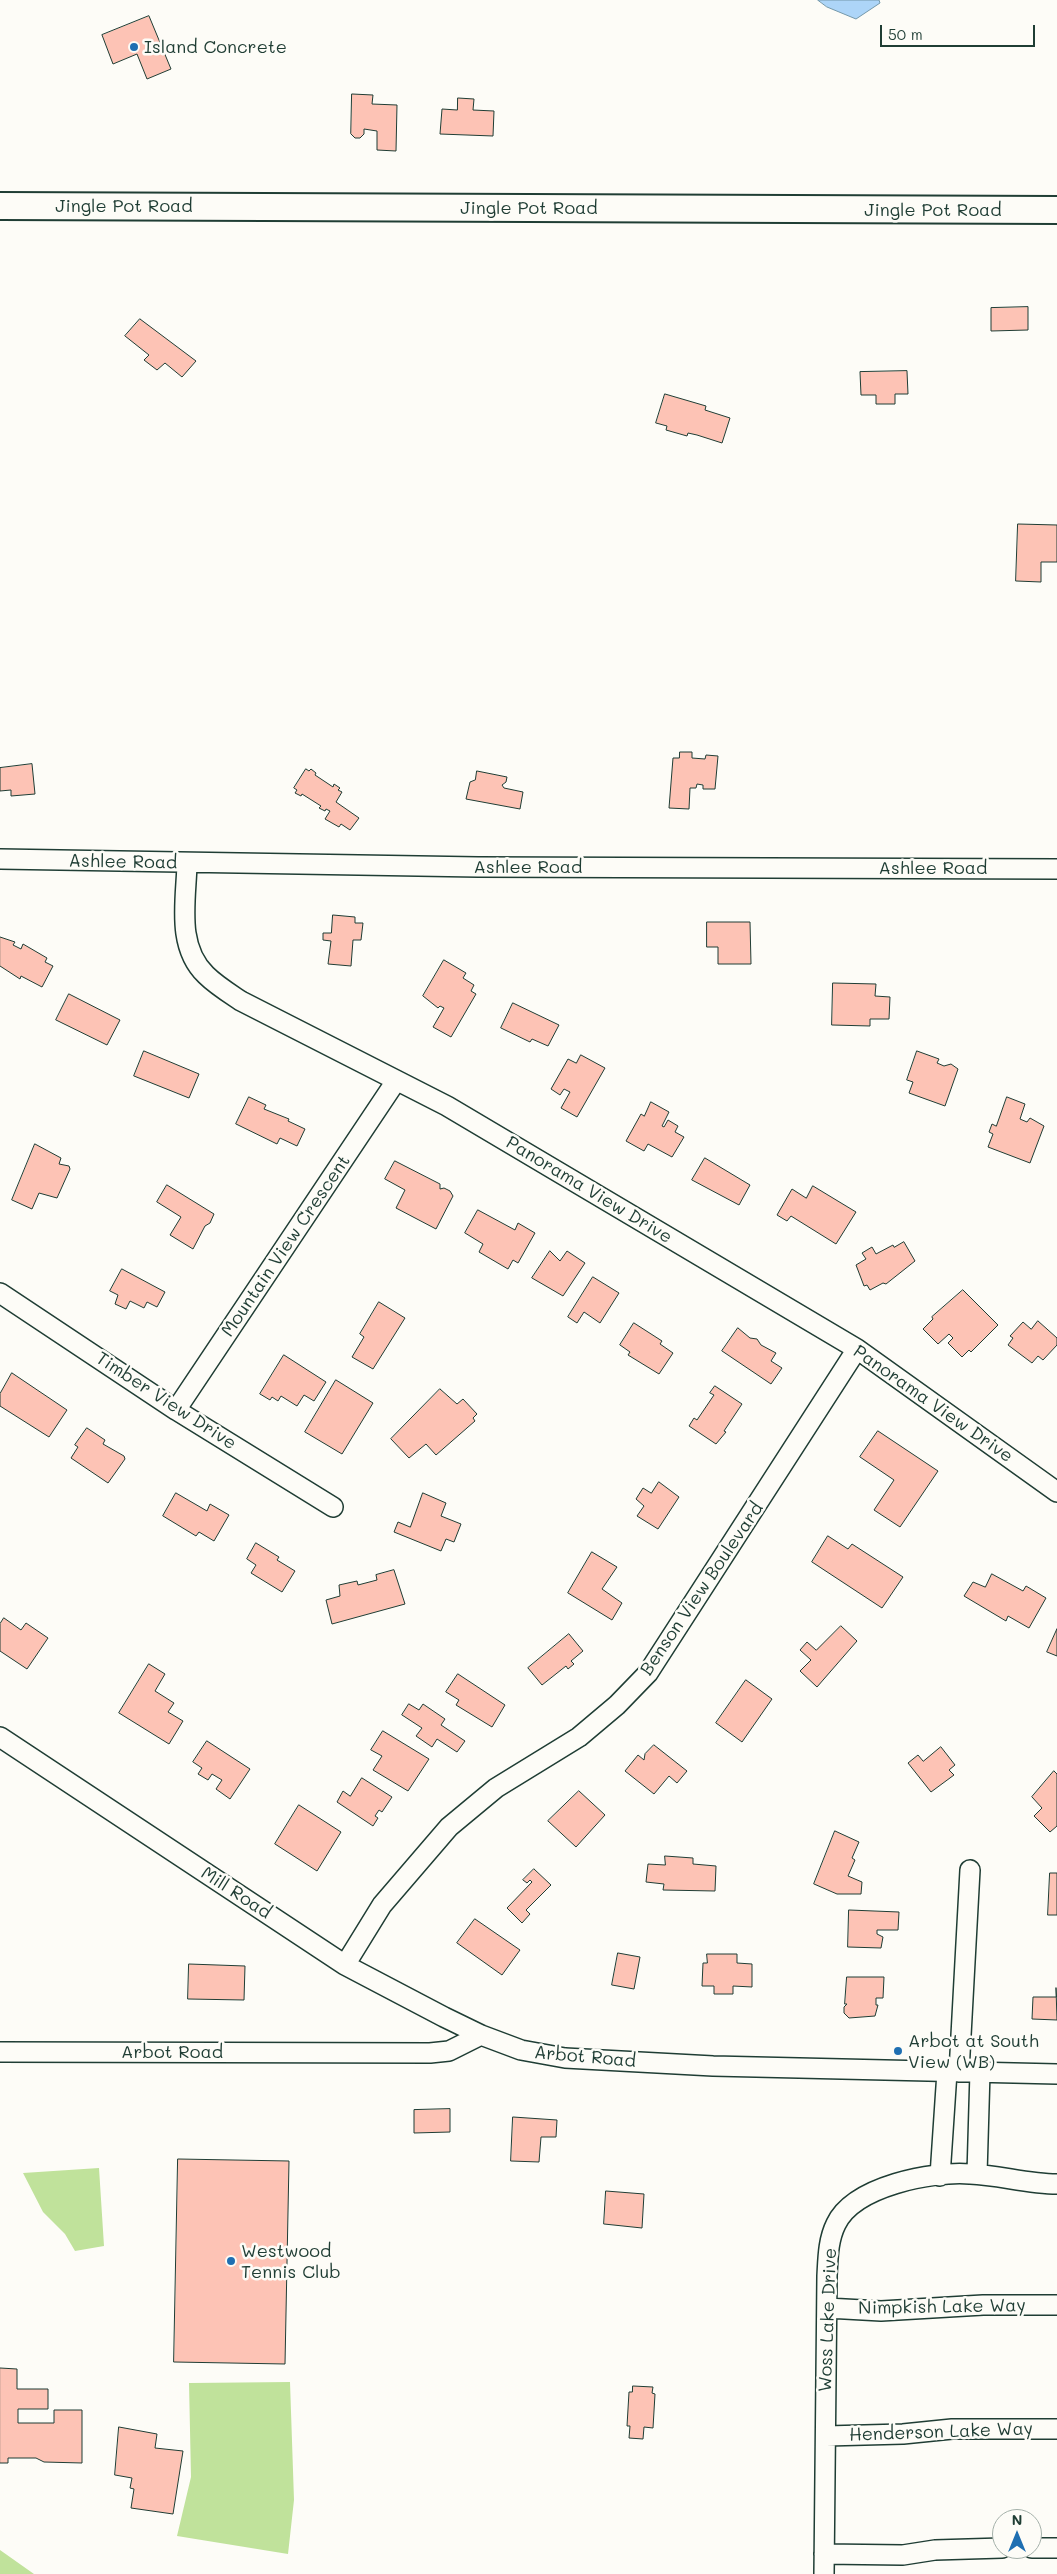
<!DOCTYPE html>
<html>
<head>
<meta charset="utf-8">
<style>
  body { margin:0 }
  #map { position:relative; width:1057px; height:2574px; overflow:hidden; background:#fdfcf7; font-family:Mali,sans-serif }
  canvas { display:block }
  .north { position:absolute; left:992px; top:2509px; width:50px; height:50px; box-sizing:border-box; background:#fdfcf7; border:1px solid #a4b0a9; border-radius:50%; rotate:0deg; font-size:14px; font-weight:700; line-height:20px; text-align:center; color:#1f3d34 }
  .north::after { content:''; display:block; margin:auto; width:18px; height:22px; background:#1f6fb2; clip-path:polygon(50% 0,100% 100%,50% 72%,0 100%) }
  .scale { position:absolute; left:880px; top:25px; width:155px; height:22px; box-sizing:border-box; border:2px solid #1f3d34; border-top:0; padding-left:6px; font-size:15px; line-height:18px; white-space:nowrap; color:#1f3d34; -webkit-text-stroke:4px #fdfcf7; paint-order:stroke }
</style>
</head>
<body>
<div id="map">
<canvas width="1057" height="2574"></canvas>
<div class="north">N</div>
<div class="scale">50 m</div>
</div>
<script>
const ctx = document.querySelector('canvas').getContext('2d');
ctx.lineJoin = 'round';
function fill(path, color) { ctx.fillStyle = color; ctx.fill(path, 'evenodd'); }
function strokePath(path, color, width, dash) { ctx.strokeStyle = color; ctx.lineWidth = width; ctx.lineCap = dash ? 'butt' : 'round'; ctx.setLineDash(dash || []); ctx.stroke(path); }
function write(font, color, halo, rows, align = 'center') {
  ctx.font = font + ' Mali,sans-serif'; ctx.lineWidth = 5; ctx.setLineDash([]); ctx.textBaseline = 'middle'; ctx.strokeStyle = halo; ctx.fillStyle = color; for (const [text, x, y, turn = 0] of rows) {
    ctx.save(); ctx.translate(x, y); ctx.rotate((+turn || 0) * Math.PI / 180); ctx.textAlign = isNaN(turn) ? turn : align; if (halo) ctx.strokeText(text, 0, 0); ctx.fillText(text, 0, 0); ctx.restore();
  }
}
fill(new Path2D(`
  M99 2168 104 2246 75 2251 65 2234 43 2212 23 2173Z
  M290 2382 294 2500 288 2554 177 2536 191 2477 189 2383Z
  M0 2550 34 2574H0Z`), '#c0e29b');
const water = new Path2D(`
  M818 0H879L880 3 856 19 827 7Z`);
fill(water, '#add5f8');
strokePath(water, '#7498aa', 1);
const building = new Path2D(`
  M149 16 171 69 147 79 137 54 113 64 102 35Z
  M352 94 373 95 372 104 397 105 396 151 377 150V131L364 129V134L360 138H355L351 134Z
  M458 98 474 99 473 110 494 111 493 136 440 134 442 109 457 110Z
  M1028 307V330L991 331V308Z
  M140 319 196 361 182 377 165 363 157 370 144 360 149 355 125 336Z
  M907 371 908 394H895V404H876V395H861L860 372Z
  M665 394 706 406 705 410 730 418 722 443 697 435 688 433 687 436 666 430 667 426 656 423Z
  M1018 524 1057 525V562H1041V582L1016 581Z
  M680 752H692V758L705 759 706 755 718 756 715 789H703V785L697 784 696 788H690L689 809 669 808 673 758H679Z
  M32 764 35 794 11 796V790L0 791V768Z
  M306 769 309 771 311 769 316 773 315 775 333 787 334 784 340 788 338 790 342 792 336 802 359 818 350 830 341 824 339 827 325 819 330 811 326 809 325 811 319 808 321 806 302 794 301 796 295 793 297 790 294 788Z
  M477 771 507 777 506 782 502 785 504 788 523 792 520 809 466 799 470 782 475 780Z
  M333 915 355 917V923H363L361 940H353L351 966 328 964 331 941 323 940V933H331Z
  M707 922H750L751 964H718V947H707Z
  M0 937 15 942 13 945 21 949 23 944 47 958 45 962 53 966 42 987 21 976 20 979 0 966Z
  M444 960 466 973 463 978 474 985 471 991 476 994 451 1037 433 1027 444 1008 440 1006 438 1008 423 996Z
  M833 983 876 984 875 996 890 997 889 1019H870V1026L832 1025Z
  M69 994 120 1020 107 1045 56 1020Z
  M513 1003 559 1025 548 1046 532 1039 530 1042 501 1028Z
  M144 1051 199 1074 189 1098 134 1076Z
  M917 1051 939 1059 937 1063 944 1066 951 1064 958 1069 945 1106 909 1093 913 1082 907 1080Z
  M581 1055 605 1068 577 1117 561 1108 570 1092 564 1089 560 1095 551 1089 568 1059 576 1063Z
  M249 1097 266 1105 264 1109 289 1119 288 1121 305 1129 297 1146 280 1138 277 1144 236 1124Z
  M1007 1097 1025 1104 1020 1119 1027 1122 1030 1118 1044 1126 1030 1163 988 1147 993 1134 989 1132 992 1124 996 1126Z
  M651 1102 669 1112 662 1126 664 1127 668 1120 678 1126 675 1132 684 1137 672 1157 648 1144 644 1151 626 1141 641 1114 644 1116Z
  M35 1144 61 1158 59 1164 69 1166 70 1169 57 1198 39 1193 32 1209 12 1200Z
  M705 1158 750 1185 739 1205 692 1180Z
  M395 1161 440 1184V1189L444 1188 450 1191 453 1196 436 1229 396 1208 405 1190 385 1179Z
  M167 1185 214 1214 210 1223 205 1226 193 1249 170 1235 181 1217 157 1202Z
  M813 1186 856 1212 836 1244 791 1216 787 1221 777 1215 792 1189 806 1198Z
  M478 1210 515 1230 518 1223 535 1233 518 1263 513 1260 508 1269 479 1252 483 1244 465 1233Z
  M904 1242 915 1261 886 1284 883 1283 870 1290 867 1285 864 1286 856 1265 866 1259 862 1253 872 1247 876 1254 893 1245 894 1247Z
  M550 1251 560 1261 567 1251 585 1263 563 1296 532 1278Z
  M122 1269 165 1292 157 1307 147 1302 144 1308 130 1301 126 1309 115 1304 118 1295 110 1291Z
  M593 1277 619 1293 600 1323 584 1312 577 1323 568 1317Z
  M963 1290 998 1325 971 1352 969 1350 962 1357 948 1343 953 1338 949 1334 938 1344 923 1329 933 1319 932 1317Z
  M379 1302 405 1318 373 1369 352 1357 364 1337 360 1334Z
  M1038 1321 1057 1338V1345L1043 1360 1038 1356 1032 1363 1008 1345 1013 1338 1010 1336 1023 1322 1031 1329Z
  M634 1323 662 1341 660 1344 673 1353 659 1374 628 1355 630 1352 620 1345Z
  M738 1328 750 1338 757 1339 761 1345 776 1353 771 1361 782 1368 771 1384 722 1351Z
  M284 1355 326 1382 314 1401 304 1395 297 1406 281 1396 278 1401 272 1397 270 1400 260 1394Z
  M12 1373 67 1410 49 1437 0 1406V1394Z
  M336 1380 373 1403 342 1454 305 1432Z
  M715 1386 742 1404 724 1431 726 1432 716 1444 689 1426 694 1418 697 1420 714 1395 710 1393Z
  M440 1389 457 1404 463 1399 477 1414 473 1418 475 1421 436 1455 426 1444 409 1458 391 1439Z
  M87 1428 105 1440 103 1444 124 1456 125 1459 108 1483 71 1458 78 1447 75 1445Z
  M878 1431 938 1471 900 1527 874 1510 894 1480 860 1457Z
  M659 1482 679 1497 658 1529 637 1516 644 1506 636 1499 643 1488 651 1493Z
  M176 1493 207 1511 210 1504 229 1515 214 1541 199 1532 196 1536 163 1516Z
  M423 1493 446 1503 441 1516 461 1524 454 1542 446 1539 441 1551 394 1532 398 1522 410 1527Z
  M828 1536 848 1549 852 1544 903 1577 882 1608 812 1562Z
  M256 1543 279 1557 277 1560 295 1571 282 1592 251 1573 256 1565 247 1559Z
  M592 1552 617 1567 602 1589 622 1603 612 1620 568 1593Z
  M394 1570 405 1604 332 1624 326 1600 340 1596 339 1585 357 1581 358 1585 377 1580 376 1575Z
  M992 1574 1023 1591 1026 1586 1046 1598 1029 1628 1008 1616 1006 1621 964 1596 973 1582 985 1587Z
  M4 1618 21 1630 26 1623 48 1638 27 1669 0 1651V1624Z
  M841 1626 857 1641 817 1687 800 1671 811 1660 800 1650 807 1642 816 1650Z
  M1057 1629V1656L1047 1652Z
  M569 1634 583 1651 571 1661 574 1664 568 1669 566 1666 542 1685 528 1668Z
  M149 1664 165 1674 155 1691 174 1703 168 1712 183 1721 169 1744 119 1713Z
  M458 1674 505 1705 492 1727 456 1705 459 1700 446 1692Z
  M746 1680 772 1699 742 1742 716 1723Z
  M409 1704 419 1710 423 1704 445 1719 441 1725 465 1741 457 1752 437 1739 432 1747 416 1736 422 1728 402 1715Z
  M383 1731 429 1759 408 1791 373 1770 382 1756 371 1750Z
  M207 1741 250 1769 230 1799 216 1789 222 1780 212 1774 208 1780 198 1774 202 1768 193 1762Z
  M654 1745 687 1771 677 1783 669 1776 654 1794 625 1771 638 1755 644 1760 645 1754Z
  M941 1747 955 1765 949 1770 954 1775 931 1792 908 1763 918 1755 923 1761Z
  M1054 1771 1057 1774V1826L1050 1832 1034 1816 1042 1808 1032 1797Z
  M362 1778 392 1797 382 1812 379 1810 375 1816 378 1818 373 1826 337 1802 343 1791 350 1796Z
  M579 1791 605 1815 576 1847 548 1821Z
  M299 1805 341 1832 317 1871 275 1844Z
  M835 1831 859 1842 852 1858 855 1860 848 1876 862 1882 861 1894H837L814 1884Z
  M665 1856 693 1858V1864L716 1866 715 1891 663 1890 664 1884 646 1882 648 1864 665 1865Z
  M534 1869 551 1885 526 1910 530 1914 522 1923 507 1908 532 1882 530 1880 527 1883 523 1880Z
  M1050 1873H1057V1915H1048Z
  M849 1910 899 1912 898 1930H877V1934L883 1937 881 1948 848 1947Z
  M475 1919 520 1950 502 1975 457 1943Z
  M618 1953 640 1957 634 1989 612 1985Z
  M707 1954H737V1963L752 1964V1987L733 1986V1994H714V1986H702L703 1963H707Z
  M189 1964 245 1966 244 2000 188 1999Z
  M847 1977H884L883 1998H876V2005H878L875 2016 849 2018 844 2013V2007L847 2004H845Z
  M1056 1988 1057 2020 1032 2019 1033 1997H1056Z
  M450 2109V2132L414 2133V2110Z
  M513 2117 557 2120 556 2137H541L539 2162 511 2161Z
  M178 2159 289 2161 285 2364 174 2362Z
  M606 2191 644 2194 642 2228 604 2224Z
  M0 2368 17 2369V2389H48V2409H18V2423H54V2410H82V2463L44 2462 36 2458H8V2463H0Z
  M633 2386 653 2387 652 2393 655 2394 653 2428 644 2427 643 2439 629 2438 630 2426H627L629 2392H632Z
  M119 2427 157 2434 155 2448 183 2451 173 2514 131 2508 134 2489 130 2488 132 2478 115 2475Z`);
fill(building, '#fdc3b5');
strokePath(building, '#1f3d34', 1);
const street = new Path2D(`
  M0 859 478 867 1057 869
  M187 864C186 901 176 946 206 975 216 985 229 993 241 1001L447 1106 857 1349 1057 1492
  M0 1293 176 1410 333 1507
  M176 1410 396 1081
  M0 1737 345 1965 444 2017 481 2035 521 2050 565 2058 713 2066 1057 2074
  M345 1965 382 1905 449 1827 496 1788 579 1737 617 1705 648 1673 857 1349
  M0 2052 430 2053 449 2051 481 2035
  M959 2072 970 1870
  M977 2174 980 2072
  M940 2176 947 2072
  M827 2308 881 2311 983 2305H1057
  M826 2436 903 2434 952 2429H1057
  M1032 2548H1057
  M824 2554 903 2555 935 2550 1002 2548
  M824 2574 827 2276C828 2258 828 2240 836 2224 854 2186 932 2171 970 2174 999 2175 1027 2184 1057 2184`);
const secondary = new Path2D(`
  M0 206 1057 210`);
strokePath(street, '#1f3d34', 22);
strokePath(secondary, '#1f3d34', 30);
strokePath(street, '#fdfcf7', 19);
strokePath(secondary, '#fdfcf7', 26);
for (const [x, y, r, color] of [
  [134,47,5,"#1f6fb2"],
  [898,2051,5,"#1f6fb2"],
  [231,2261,5,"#1f6fb2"]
]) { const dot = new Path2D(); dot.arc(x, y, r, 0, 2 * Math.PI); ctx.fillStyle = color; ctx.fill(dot); strokePath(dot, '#fdfcf7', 2); }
write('18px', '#1f3d34', '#fdfcf7', [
  ["Island Concrete",144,47],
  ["Arbot at South",908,2041],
  ["View (WB)",908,2062],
  ["Westwood",241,2251],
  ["Tennis Club",241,2272]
], 'left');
write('18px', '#1f3d34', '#fdfcf7', [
  ["Jingle Pot Road",124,206],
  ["Jingle Pot Road",529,208],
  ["Jingle Pot Road",933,210],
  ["Ashlee Road",123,862,1],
  ["Ashlee Road",528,867],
  ["Ashlee Road",933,868],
  ["Panorama View Drive",589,1190,31],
  ["Mountain View Crescent",286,1246,-56],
  ["Timber View Drive",166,1401,33],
  ["Panorama View Drive",933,1404,35],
  ["Benson View Boulevard",702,1589,-56],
  ["Mill Road",236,1893,33],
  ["Arbot Road",172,2052],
  ["Arbot Road",585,2057,5],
  ["Nimpkish Lake Way",942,2307,-1],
  ["Woss Lake Drive",828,2320,-88],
  ["Henderson Lake Way",941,2432,-2]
]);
</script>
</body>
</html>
